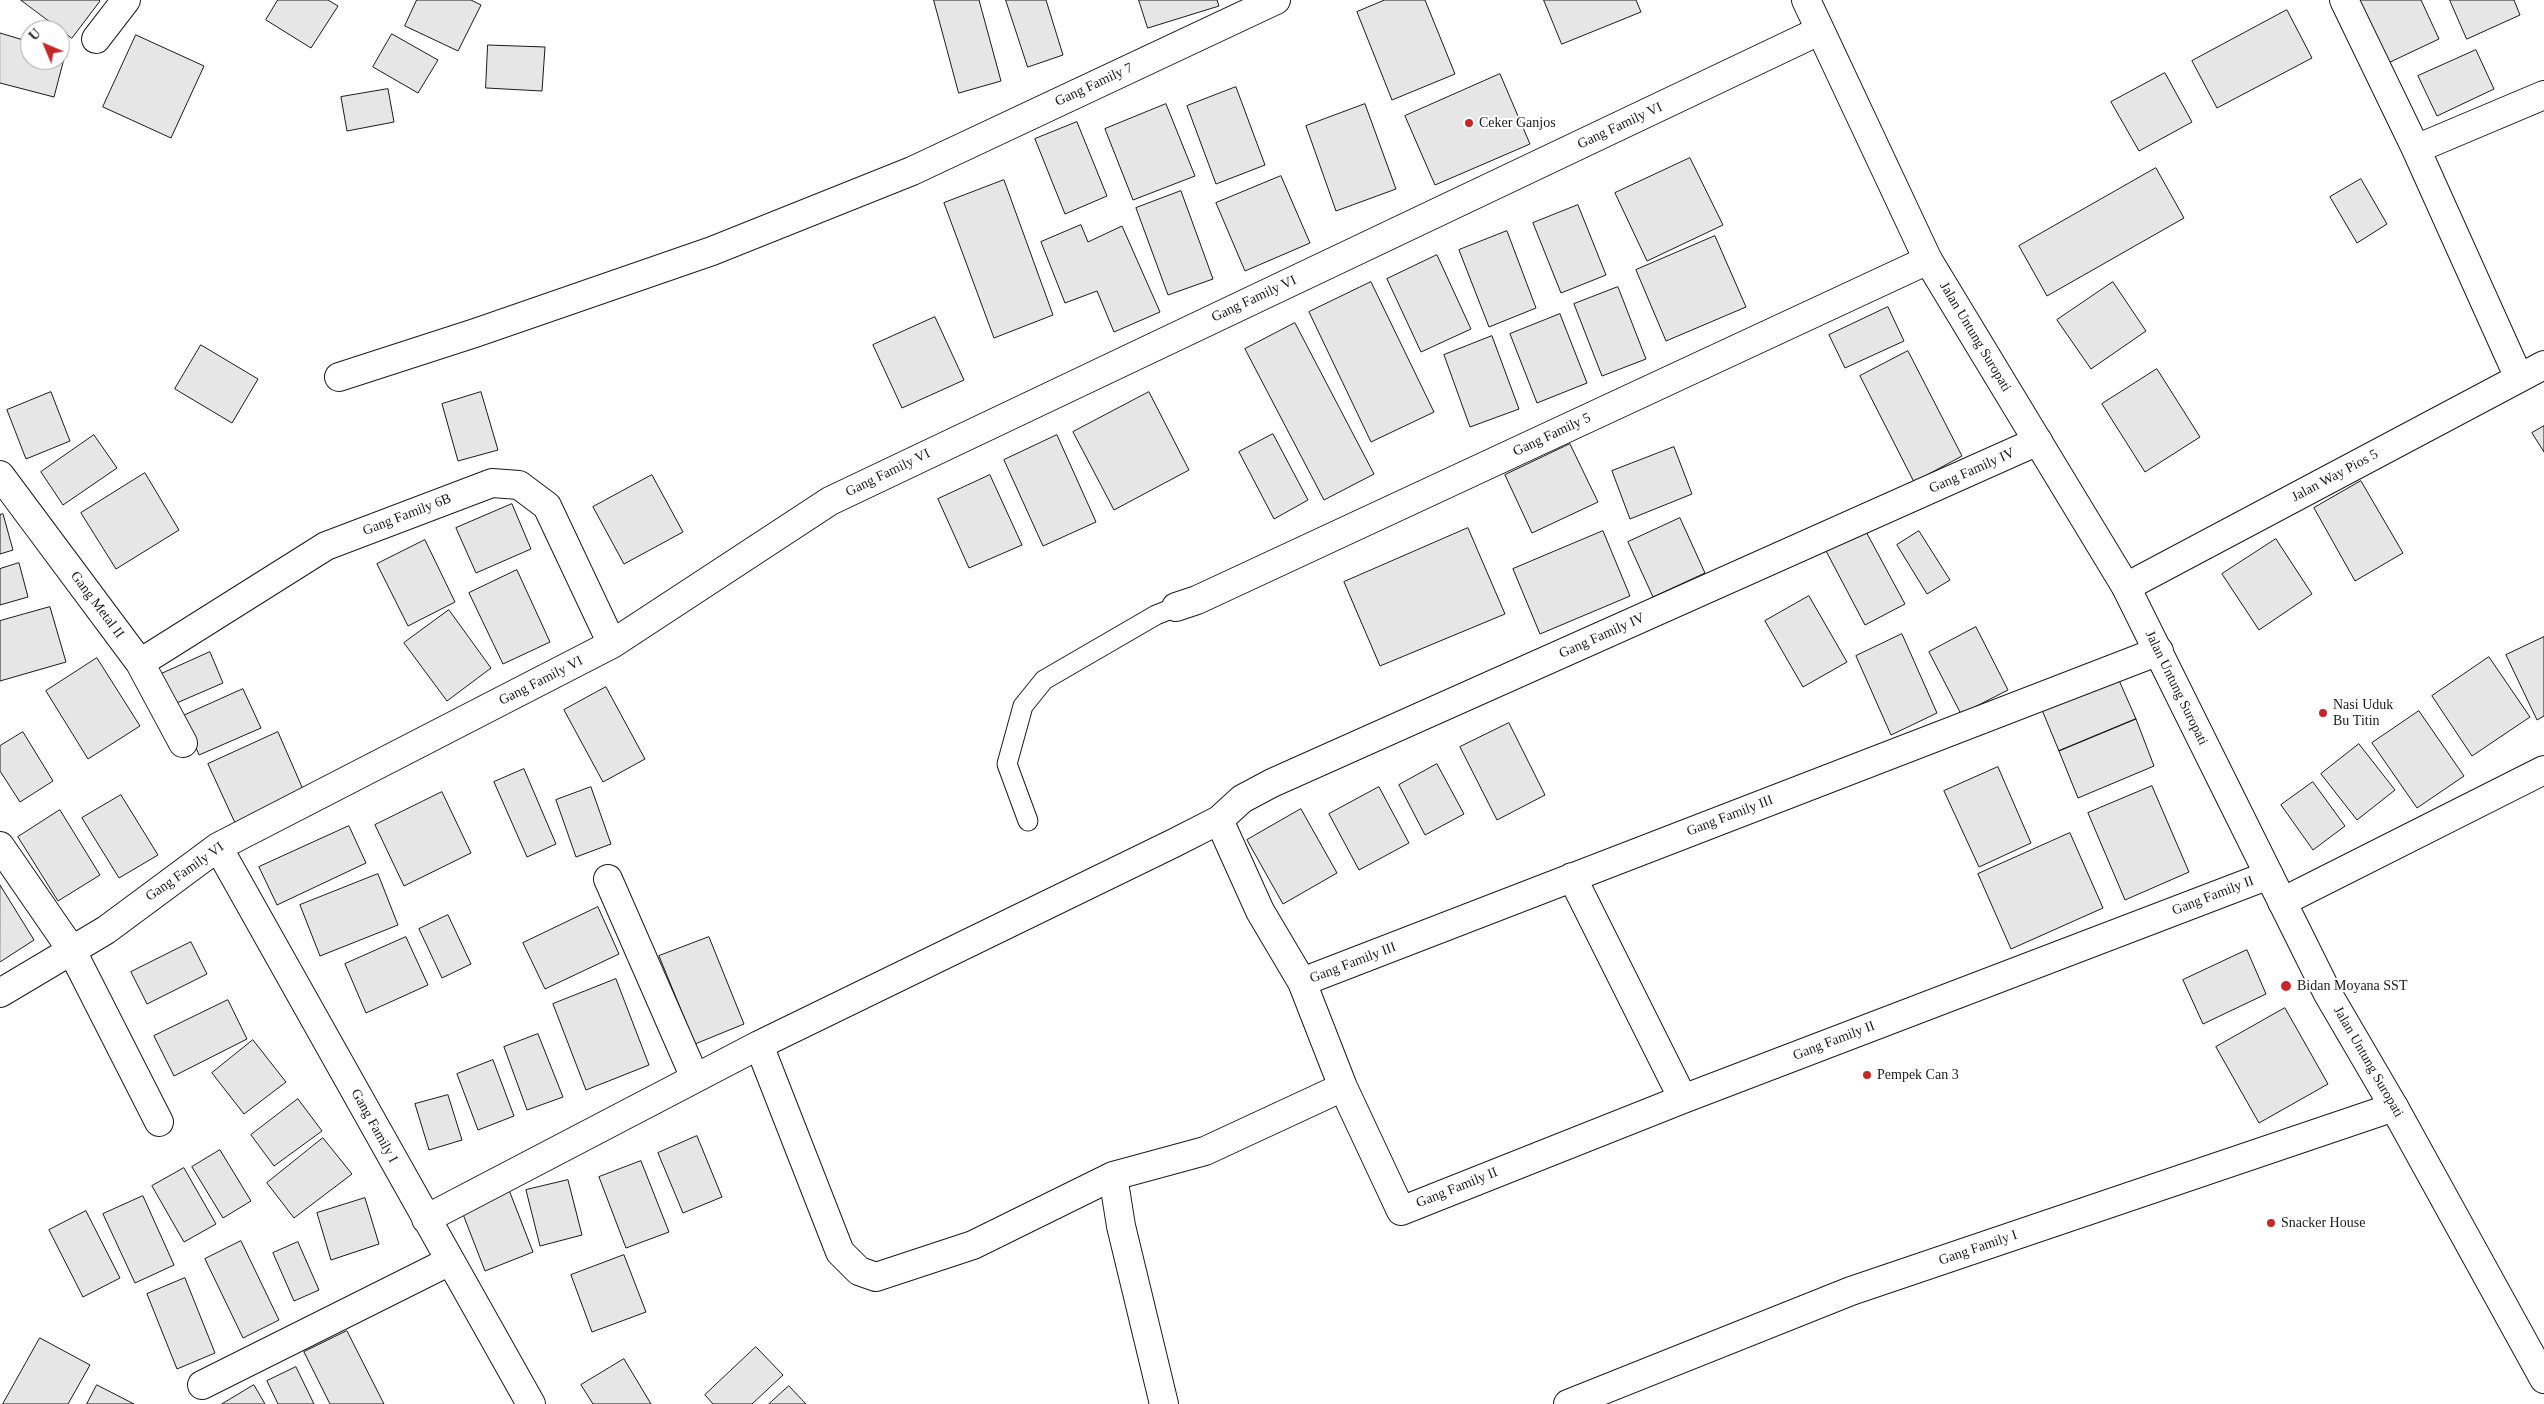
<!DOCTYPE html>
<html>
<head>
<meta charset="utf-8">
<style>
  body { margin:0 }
  #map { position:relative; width:2544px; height:1404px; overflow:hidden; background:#fff; font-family:Georgia,serif }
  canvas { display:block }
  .north { position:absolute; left:20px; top:20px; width:50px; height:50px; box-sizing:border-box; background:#fff; border:1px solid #a3a3a3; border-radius:50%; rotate:315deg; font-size:14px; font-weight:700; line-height:20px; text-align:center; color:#1a1a1a }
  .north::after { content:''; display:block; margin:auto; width:18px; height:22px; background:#c62828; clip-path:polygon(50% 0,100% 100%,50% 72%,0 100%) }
</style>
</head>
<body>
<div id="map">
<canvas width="2544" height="1404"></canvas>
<div class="north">U</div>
</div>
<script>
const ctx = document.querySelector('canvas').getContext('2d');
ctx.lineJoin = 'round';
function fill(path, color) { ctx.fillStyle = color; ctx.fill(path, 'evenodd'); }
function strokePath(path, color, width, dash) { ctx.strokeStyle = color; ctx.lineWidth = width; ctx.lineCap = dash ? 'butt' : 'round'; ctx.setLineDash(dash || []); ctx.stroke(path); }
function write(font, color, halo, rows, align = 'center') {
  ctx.font = font + ' Georgia,serif'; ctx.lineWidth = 4; ctx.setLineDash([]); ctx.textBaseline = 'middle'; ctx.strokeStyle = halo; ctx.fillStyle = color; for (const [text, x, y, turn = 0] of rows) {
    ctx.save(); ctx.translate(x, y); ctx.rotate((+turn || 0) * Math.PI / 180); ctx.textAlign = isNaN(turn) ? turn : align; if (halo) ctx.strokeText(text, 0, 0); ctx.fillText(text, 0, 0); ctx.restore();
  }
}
const building = new Path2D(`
  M21 0H99L100 1 72 38Z
  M278 0H328L338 6 311 48 266 20Z
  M417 0H471L481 5 458 51 405 26Z
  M934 0H979L1001 81 959 93Z
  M1006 0H1046L1063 55 1028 67Z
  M1139 0H1217L1219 6 1148 28Z
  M1385 0H1425L1455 74 1392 100 1357 12Z
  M1544 0H1636L1641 12 1562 44Z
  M2356 0H2421L2439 39 2386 64Z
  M2450 0H2514L2520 15 2467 39Z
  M2287 10 2312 58 2217 108 2192 61Z
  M0 33 30 42V60H60V50L66 51 54 97 0 83Z
  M392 34 438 60 418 93 373 67Z
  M136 35 204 66 171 138 103 107Z
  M488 45 545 47 542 91 486 88Z
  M2476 50 2494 89 2437 116 2418 76Z
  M2165 73 2192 122 2139 151 2111 102Z
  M1500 74 1530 144 1435 185 1405 116Z
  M1236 87 1265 165 1216 184 1187 106Z
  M388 89 394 122 347 131 341 97Z
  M1166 104 1195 176 1133 200 1105 129Z
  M1365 104 1396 189 1336 211 1306 126Z
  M1077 122 1107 196 1065 214 1035 139Z
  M1690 158 1723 225 1647 261 1615 193Z
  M2156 168 2184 218 2047 296 2019 246Z
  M1281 176 1310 243 1245 271 1216 203Z
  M2361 179 2387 224 2357 243 2330 197Z
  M1004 180 1053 315 994 338 944 203Z
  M1181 191 1213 279 1168 295 1136 208Z
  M1578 205 1606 275 1561 293 1533 223Z
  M1081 225 1088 242 1122 226 1160 312 1114 332 1097 291 1065 303 1041 242Z
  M1507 231 1536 308 1489 327 1459 250Z
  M1715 236 1746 307 1666 341 1636 270Z
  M1437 255 1471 329 1421 352 1387 279Z
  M1371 282 1434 412 1371 442 1309 312Z
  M2113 282 2146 331 2091 369 2057 320Z
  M1618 287 1646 359 1602 376 1574 304Z
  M1888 307 1904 341 1845 368 1829 335Z
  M1560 314 1587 383 1537 403 1510 334Z
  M935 317 964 380 902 408 873 345Z
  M1295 323 1374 474 1324 500 1245 349Z
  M1492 336 1519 409 1470 427 1444 355Z
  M201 345 258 379 232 423 175 389Z
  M1908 351 1962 456 1914 482 1860 376Z
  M2157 369 2200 437 2145 472 2102 404Z
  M51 392 70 441 26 459 7 410Z
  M481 392 498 450 458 461 442 404Z
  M1149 392 1189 470 1114 510 1073 432Z
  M2544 426V452L2532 433Z
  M1273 434 1308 500 1274 519 1239 452Z
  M94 435 117 468 63 505 41 472Z
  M1057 435 1096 522 1043 546 1004 460Z
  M1570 444 1598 502 1532 533 1505 475Z
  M1674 447 1692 494 1630 519 1612 471Z
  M145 473 179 530 116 569 81 513Z
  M652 475 683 532 624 564 593 507Z
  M990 475 1022 545 969 568 938 499Z
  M2361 481 2403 553 2355 581 2314 508Z
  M512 504 531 549 476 573 456 528Z
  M3 514 13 550 0 554V515Z
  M1680 518 1705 573 1653 597 1628 542Z
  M1468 528 1505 614 1380 666 1344 582Z
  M1864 528 1905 604 1865 625 1825 549Z
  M1603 531 1630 596 1540 634 1513 569Z
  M1919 531 1950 580 1927 594 1897 545Z
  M2276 539 2312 594 2259 630 2222 574Z
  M425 540 455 602 408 626 377 564Z
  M19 563 28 597 0 605V569Z
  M517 570 550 642 503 664 469 593Z
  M1809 596 1847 662 1803 687 1765 621Z
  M50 607 66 662 0 681V621Z
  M449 610 491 668 447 701 404 643Z
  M1976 627 2008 690 1961 714 1929 652Z
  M1902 634 1937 713 1891 735 1856 656Z
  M2544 637V716L2537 720 2506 655Z
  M210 652 223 683 172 705 159 675Z
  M2489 657 2530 717 2472 756 2432 696Z
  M97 658 140 726 88 759 46 691Z
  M2118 678 2136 719 2059 751 2042 710Z
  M606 687 645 759 603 782 564 710Z
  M243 689 261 728 199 755 183 716Z
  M2419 711 2464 776 2417 808 2372 743Z
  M2136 719 2154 766 2078 798 2059 751Z
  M1509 723 1545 795 1497 820 1460 747Z
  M23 732 53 781 20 802 0 771V746Z
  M278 732 305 794 236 825 208 764Z
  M2359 744 2395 790 2357 820 2321 774Z
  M1437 764 1464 814 1425 835 1399 785Z
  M1998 767 2031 843 1979 867 1944 791Z
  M524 769 556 844 527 857 494 782Z
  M2313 782 2345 826 2313 850 2281 805Z
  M2152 786 2189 872 2125 900 2088 813Z
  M591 787 611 844 576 857 556 800Z
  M1379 787 1409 843 1359 870 1329 814Z
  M442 792 471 853 404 886 375 825Z
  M121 795 158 855 119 878 82 818Z
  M1301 809 1337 873 1283 904 1247 840Z
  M60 810 100 875 58 901 18 837Z
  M349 826 366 863 277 905 259 867Z
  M2070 833 2103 908 2011 949 1978 874Z
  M378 874 398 925 320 956 300 905Z
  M0 885 34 940 0 962Z
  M598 907 619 954 545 989 523 943Z
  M448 915 471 964 442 978 419 929Z
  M406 937 428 985 366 1013 345 964Z
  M709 937 744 1024 695 1044 659 956Z
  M191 942 207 974 147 1004 131 972Z
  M2247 950 2266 994 2203 1024 2183 980Z
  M616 979 649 1065 586 1090 553 1004Z
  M228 1000 247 1039 174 1076 154 1036Z
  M2285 1008 2328 1084 2259 1123 2216 1047Z
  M538 1034 563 1097 527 1110 504 1047Z
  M253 1040 286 1082 244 1114 212 1073Z
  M493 1060 514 1116 478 1130 457 1074Z
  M448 1095 462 1140 429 1150 415 1104Z
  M298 1099 322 1131 274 1166 251 1135Z
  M697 1136 722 1197 683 1213 658 1153Z
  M323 1138 352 1174 294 1218 267 1183Z
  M220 1150 251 1201 223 1218 192 1167Z
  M641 1161 669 1232 626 1248 599 1177Z
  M184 1168 216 1224 184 1242 152 1186Z
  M568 1180 582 1235 540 1246 526 1190Z
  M509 1190 533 1252 485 1271 461 1209Z
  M143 1196 174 1265 135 1283 103 1214Z
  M365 1198 379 1244 331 1260 317 1213Z
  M86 1211 120 1278 83 1297 49 1230Z
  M241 1241 279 1320 243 1338 205 1259Z
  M298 1242 319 1290 294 1301 273 1253Z
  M624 1255 646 1312 592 1332 571 1275Z
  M185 1278 215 1353 177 1369 147 1294Z
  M347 1331 384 1404H330L304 1352Z
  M40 1338 90 1365 68 1404H3Z
  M756 1347 783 1375 752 1404H713L705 1395Z
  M624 1359 651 1404H593L581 1385Z
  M296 1367 314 1404H278L267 1381Z
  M97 1385 134 1404H87Z
  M254 1385 265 1404H222Z
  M789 1386 806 1404H769Z`);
fill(building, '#e6e6e6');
strokePath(building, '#1a1a1a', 1);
const lane = new Path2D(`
  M1028 821 1007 764 1023 706 1044 680 1156 615 1176 607`);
const street = new Path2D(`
  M2344 0 2416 149 2519 378
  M96 39 126 0
  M2416 149 2544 95
  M339 377 475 333 712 251 912 171 1276 0
  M0 475 140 663 183 743
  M2126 587 2544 365
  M1176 607 1197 600 1928 260
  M140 663 326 546 492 483 519 485 547 506 612 644
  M1219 820 1260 911 1302 982 1343 1087 1401 1211 1683 1099 2269 875
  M0 846 71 949 159 1122
  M218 847 531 1404
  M1572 877 1683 1099
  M608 879 695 1078
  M2282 902 2544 770
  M1302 982 2159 651
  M0 993 106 930 218 847 612 644 830 501 1819 31
  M759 1045 840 1252 859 1271 876 1277 973 1245 1113 1176
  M426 1219 759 1045 1174 843 1219 820 1242 799 1272 783 2038 441
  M202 1385 450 1261
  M1164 1404 1121 1226 1113 1176 1205 1151 1343 1087
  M1568 1404 1851 1291 2394 1107`);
const secondary = new Path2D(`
  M1806 0 1928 260 2126 587 2328 994 2394 1107 2544 1379`);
strokePath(lane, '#1a1a1a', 21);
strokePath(street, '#1a1a1a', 30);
strokePath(secondary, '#1a1a1a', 30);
strokePath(lane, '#fff', 19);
strokePath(street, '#fff', 28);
strokePath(secondary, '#fff', 28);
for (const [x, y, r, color] of [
  [1469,123,5,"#c62828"],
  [2323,713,5,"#c62828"],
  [2286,986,6,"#c62828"],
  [1867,1075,5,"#c62828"],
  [2271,1223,5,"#c62828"]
]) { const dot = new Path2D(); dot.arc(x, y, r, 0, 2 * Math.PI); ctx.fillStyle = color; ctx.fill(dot); strokePath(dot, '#fff', 2); }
write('14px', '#1a1a1a', '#fff', [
  ["Gang Family 7",1094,85,-25],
  ["Gang Family VI",1620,126,-25],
  ["Gang Family VI",1254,299,-25],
  ["Jalan Untung Suropati",1975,337,59],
  ["Gang Family 5",1552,435,-25],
  ["Gang Family IV",1972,471,-24],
  ["Gang Family VI",888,473,-26],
  ["Jalan Way Pios 5",2335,476,-28],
  ["Gang Family 6B",407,515,-21],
  ["Gang Metal II",97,605,53],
  ["Gang Family IV",1602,636,-24],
  ["Gang Family VI",541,681,-27],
  ["Jalan Untung Suropati",2176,688,64],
  ["Gang Family III",1730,816,-21],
  ["Gang Family VI",185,872,-35],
  ["Gang Family II",2213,896,-21],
  ["Gang Family III",1353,963,-21],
  ["Gang Family II",1834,1041,-21],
  ["Jalan Untung Suropati",2368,1062,60],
  ["Gang Family I",374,1126,61],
  ["Gang Family II",1457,1188,-22],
  ["Gang Family I",1978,1248,-19]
]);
write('14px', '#1a1a1a', '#fff', [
  ["Ceker Ganjos",1479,123],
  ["Nasi Uduk",2333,705],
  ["Bu Titin",2333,721],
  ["Bidan Moyana SST",2297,986],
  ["Pempek Can 3",1877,1075],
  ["Snacker House",2281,1223]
], 'left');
</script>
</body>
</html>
